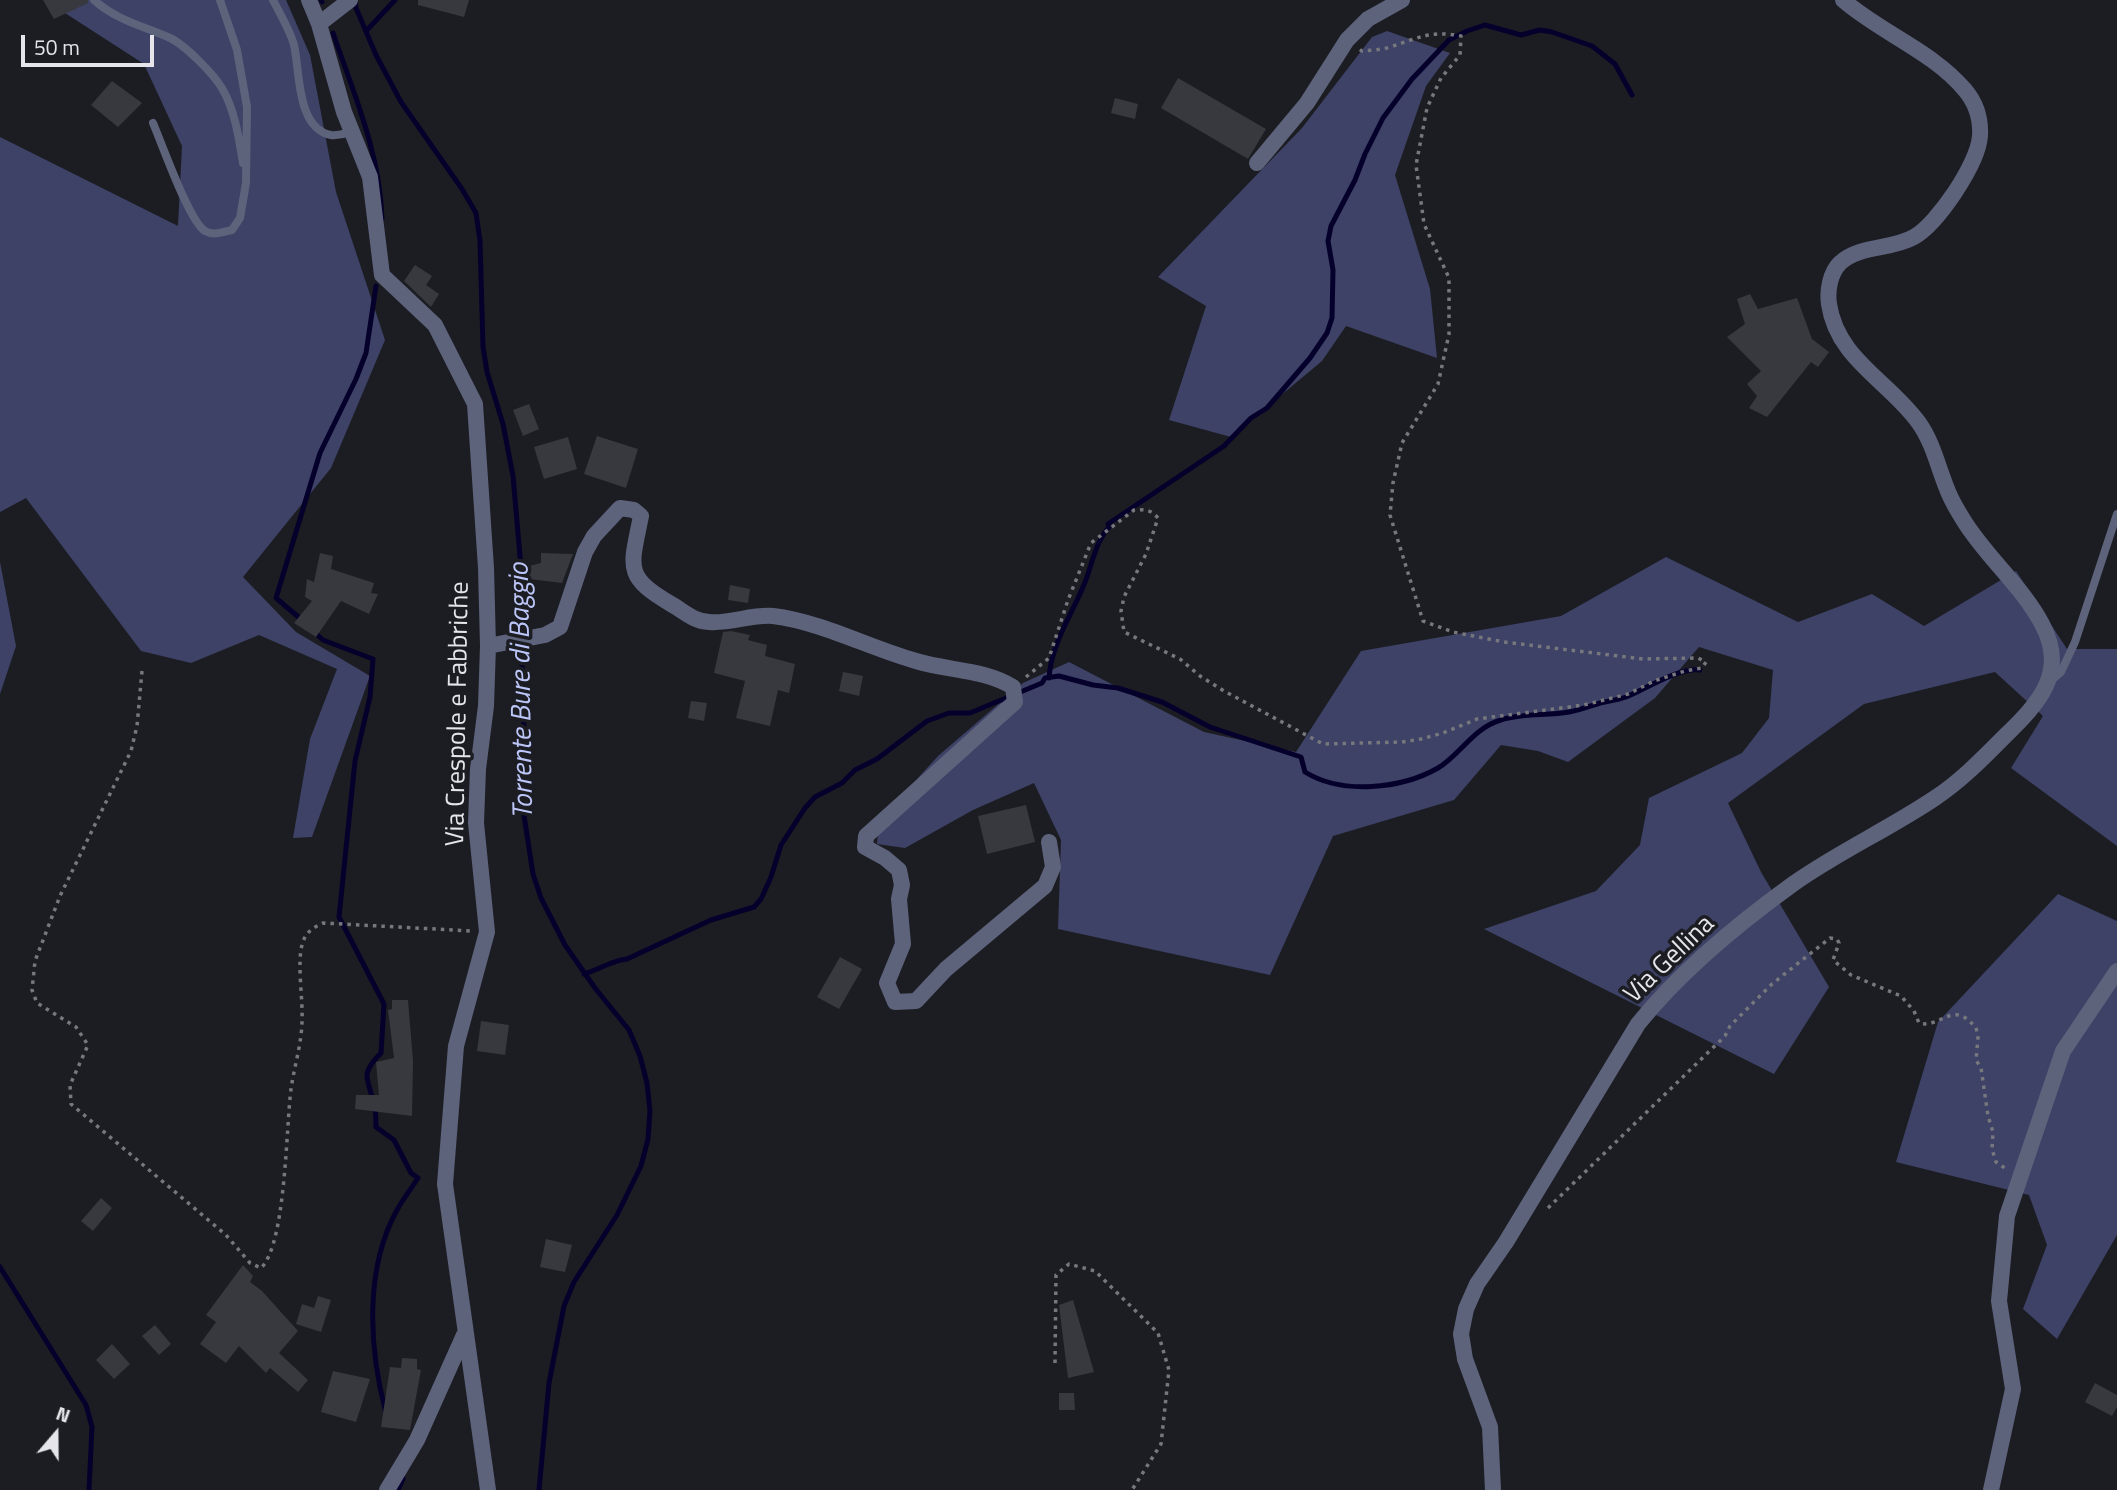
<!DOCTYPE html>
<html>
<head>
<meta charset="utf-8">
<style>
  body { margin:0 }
  #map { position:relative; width:2117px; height:1490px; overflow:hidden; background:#1c1d23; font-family:"Titillium Web",sans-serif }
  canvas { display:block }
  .north { position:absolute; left:21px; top:1399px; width:70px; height:70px; -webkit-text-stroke:5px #1c1d23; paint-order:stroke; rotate:20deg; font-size:19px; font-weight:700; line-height:28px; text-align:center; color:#e5e5ea }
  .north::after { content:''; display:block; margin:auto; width:24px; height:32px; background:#e5e5ea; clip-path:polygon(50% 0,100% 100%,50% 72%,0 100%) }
  .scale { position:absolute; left:21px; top:35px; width:133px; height:32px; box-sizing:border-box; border:4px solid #e5e5ea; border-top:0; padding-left:9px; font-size:21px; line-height:24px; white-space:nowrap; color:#e5e5ea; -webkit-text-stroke:5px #1c1d23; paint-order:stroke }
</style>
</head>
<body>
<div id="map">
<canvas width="2117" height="1490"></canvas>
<div class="north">N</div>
<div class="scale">50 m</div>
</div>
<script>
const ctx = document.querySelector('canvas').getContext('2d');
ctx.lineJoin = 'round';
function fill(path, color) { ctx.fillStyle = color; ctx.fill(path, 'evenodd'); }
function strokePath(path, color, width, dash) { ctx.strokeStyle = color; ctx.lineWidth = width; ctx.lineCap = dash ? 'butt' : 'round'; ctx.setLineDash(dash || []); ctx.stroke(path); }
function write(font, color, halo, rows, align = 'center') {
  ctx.font = font + ' "Titillium Web",sans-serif'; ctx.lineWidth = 7; ctx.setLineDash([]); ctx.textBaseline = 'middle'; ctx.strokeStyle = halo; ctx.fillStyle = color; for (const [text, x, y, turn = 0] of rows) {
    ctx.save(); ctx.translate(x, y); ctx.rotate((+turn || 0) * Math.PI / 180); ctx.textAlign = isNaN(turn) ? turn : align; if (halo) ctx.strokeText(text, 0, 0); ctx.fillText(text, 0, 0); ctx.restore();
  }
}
fill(new Path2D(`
  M52 0H286L310 55 336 192 385 340 331 468 243 577 296 632 370 676 312 837 293 838 310 739 337 669 259 635 191 663 141 651 26 498 0 512V137L178 226 182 146 144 64 51 4Z
  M1387 31 1450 53 1426 86 1395 175 1430 289 1437 358 1346 326 1322 361 1231 437 1169 420 1206 306 1158 277 1302 128 1372 37Z
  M1666 557 1798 622 1872 594 1924 626 2016 571 2067 649H2117V846L2011 768 2043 716 1995 672 1864 704 1728 803 1761 872 1829 987 1774 1074 1484 929 1596 891 1640 845 1649 798 1742 753 1769 718 1773 670 1699 647 1655 698 1568 762 1538 751 1501 745 1454 800 1333 836 1270 975 1058 929 1061 840 1034 783 973 810 905 848 877 844 879 821 938 756 1023 683 1069 662 1204 732 1296 752 1361 651 1561 616Z
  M0 562 16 646 0 694Z
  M2058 894 2117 921V1235L2057 1339 2023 1309 2047 1245 2029 1195 1896 1162 1938 1022Z`), '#3d4266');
strokePath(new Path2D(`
  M321 0 322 2
  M355 0 356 8 376 55 401 102 462 189 476 213 480 241 483 347 487 372 503 424 513 476 527 636 522 664 524 716 521 796 533 874 541 898 565 945 595 988 629 1030 640 1056 647 1083 650 1111 648 1139 641 1166 617 1215 574 1282 564 1306 549 1383 539 1490
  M367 30 395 0
  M333 33C354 94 380 153 382 219
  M302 620 276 598 320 453 356 379 366 353 376 286
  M314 632 323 640 373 659 370 697 355 761 339 917 384 1004 381 1053C359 1075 368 1078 374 1104 376 1111 376 1119 376 1127L394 1140 411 1173 418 1178C411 1189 403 1199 397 1210 364 1270 369 1349 386 1413
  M1049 678C1051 645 1071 616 1083 587 1092 567 1094 544 1109 527L1108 524 1224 446 1251 418 1267 408 1310 358 1327 333 1332 318 1333 270 1328 241 1331 226 1355 180 1365 154 1383 118 1412 79 1449 40 1467 31 1485 25 1521 35 1540 30 1552 32 1592 46 1615 64 1632 95
  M584 974C599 970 612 960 627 959L711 920 754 907 761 899 771 877 781 845 805 808 815 797 842 783 855 770 877 759 927 721 949 713H970L1042 683 1045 678 1059 676 1093 685 1118 688 1162 702 1210 727 1301 757 1305 772C1342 795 1401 789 1438 768 1461 754 1473 728 1501 720 1522 713 1547 716 1569 712 1580 710 1590 706 1600 703 1609 701 1618 700 1626 697 1646 689 1679 667 1700 670
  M0 1267 86 1405 92 1427 89 1490
  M398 1490 403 1479 402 1473`), '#05002b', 5);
fill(new Path2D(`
  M43 0H88V3L54 19Z
  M418 0H469L464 17 418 5Z
  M1178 78 1266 129 1248 159 1161 108Z
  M112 81 142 103 118 127 91 105Z
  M1115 98 1138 104 1135 119 1111 113Z
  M415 265 432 276 426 285 439 294 431 307 404 281Z
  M1750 294 1758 309 1797 298 1812 339 1829 352 1818 367 1811 362 1767 417 1749 408 1757 396 1747 384 1761 371 1727 337 1745 324 1737 299Z
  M529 404 539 429 523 436 513 410Z
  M597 436 638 449 626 488 584 474Z
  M568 437 577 469 544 479 534 447Z
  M320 553 333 556 331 569 374 583 371 593 378 594 369 614 341 601 316 637 294 623 312 601 305 597 307 579 314 582Z
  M541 553 573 554 562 583 529 579V566L541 563Z
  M730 585 750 589 748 603 728 600Z
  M731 631 750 635 748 640 767 645 765 656 795 664 789 693 778 690 770 726 736 718 745 681 714 673 723 632Z
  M843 672 863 676 859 696 839 691Z
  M691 701 707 703 704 721 688 718Z
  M1026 805 1035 842 987 854 978 816Z
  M840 957 862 969 839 1009 817 997Z
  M392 1000H408L413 1061 412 1116 355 1109 356 1095H379L376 1062 394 1058 388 1010 392 1009Z
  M481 1021 509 1025 505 1055 477 1051Z
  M101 1198 112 1208 93 1231 81 1221Z
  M546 1239 572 1245 565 1272 540 1267Z
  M243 1265 253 1276 250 1282 262 1291 298 1331 279 1353 308 1380 298 1392 270 1368 266 1373 239 1346 226 1363 200 1344 216 1322 206 1315Z
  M318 1296 331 1300 321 1332 296 1324 302 1304 314 1308Z
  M1073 1300 1094 1372 1068 1378 1059 1305Z
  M155 1325 171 1344 159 1355 142 1336Z
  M112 1344 130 1364 114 1379 96 1360Z
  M402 1358 417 1359V1369L421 1370 410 1430 381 1427 390 1367 401 1368Z
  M333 1371 370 1379 356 1422 321 1412Z
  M2095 1383 2117 1395V1407L2112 1416 2085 1402Z
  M1059 1393H1074L1075 1410H1059Z`), '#37393f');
strokePath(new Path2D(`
  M142 671 137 726 131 751 60 896 35 961 32 990 37 1003 76 1027 88 1045 70 1085 71 1104 226 1235 250 1263 261 1268C286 1244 286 1127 291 1089 294 1067 302 1043 302 1020 303 999 297 964 302 945 305 933 312 928 323 923L472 931
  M1026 677 1049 658 1068 600 1091 543 1134 510C1144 509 1152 510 1158 518L1146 554 1124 597 1121 611 1124 632 1180 659 1200 676 1224 691 1323 744 1402 742 1421 739 1443 733 1477 719 1584 705 1628 694 1654 681 1685 671 1702 668 1706 662 1698 658 1643 659 1504 642 1453 632 1423 621 1390 515 1393 483 1402 443 1438 384 1449 334V278L1424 224 1416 165 1427 108 1441 78 1460 55 1461 36C1431 30 1418 38 1390 47 1381 50 1371 50 1362 51L1359 49
  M1548 1208 1725 1036 1730 1026 1772 984 1830 938 1837 939 1839 943 1833 960 1851 975 1901 996 1914 1011 1919 1023C1936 1028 1947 1010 1962 1016 1968 1019 1971 1023 1976 1027L1978 1038 1976 1060 1981 1068 1988 1116 1993 1132 1992 1149 1996 1162 2006 1169 2008 1167
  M1055 1363 1056 1275 1069 1264 1095 1271 1158 1333 1169 1370 1161 1444 1132 1490`), '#77787d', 3.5, [3.5, 5]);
strokePath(new Path2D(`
  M94 0C116 20 143 26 170 38 185 45 215 75 223 90 235 111 239 139 243 163
  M273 0C280 14 290 30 294 45 300 70 296 128 331 135 337 136 347 133 353 132
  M153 123C162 144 189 221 205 231 214 236 223 232 232 230L240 218 246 183 247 107 237 50 220 0
  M2053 679 2061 672 2075 642 2117 514`), '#5e637c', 8);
strokePath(new Path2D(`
  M309 0 319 24 344 112 370 177 382 275 435 325 475 404 486 568 488 646 486 706 478 769 476 823 487 932 456 1046 445 1184 488 1490
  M319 24 350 0
  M1257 163 1307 103 1347 40 1368 19 1402 0
  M488 646 545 635 560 627 585 552 594 536 620 508 634 510 641 516C631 567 623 576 671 604 685 612 693 621 709 622 730 624 752 614 773 616 822 622 869 648 916 661 949 671 984 669 1013 687L1015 702 866 836 865 847 885 858 899 870 902 885 899 899 903 944 887 983 895 1002 916 1001 946 969 1045 886 1053 867 1049 842
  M387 1490 417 1440 464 1335
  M1493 1490 1490 1427 1465 1359 1461 1334 1466 1309 1477 1284 1506 1242 1638 1024C1679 973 1739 923 1793 884 1838 852 1889 829 1935 798 1962 780 1983 758 2005 736 2039 703 2068 672 2042 624 2022 586 1987 558 1964 521 1959 513 1954 505 1950 496 1939 472 1934 444 1919 423 1889 381 1837 359 1829 304 1827 291 1830 273 1840 263 1859 245 1891 250 1914 237 1938 223 1978 164 1980 136 1981 118 1976 103 1965 90 1932 51 1881 33 1843 0
  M1991 1490 2013 1389 1999 1301 2007 1216 2063 1051 2117 971`), '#5e637c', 16);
write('26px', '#e5e5ea', '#1c1d23', [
  ["Via Crespole e Fabbriche",459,714,-89],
  ["Via Gellina",1670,960,-44]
]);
write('italic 28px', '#bdc6f8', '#1c1d23', [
  ["Torrente Bure di Baggio",523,691,-91]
]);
</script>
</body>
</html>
